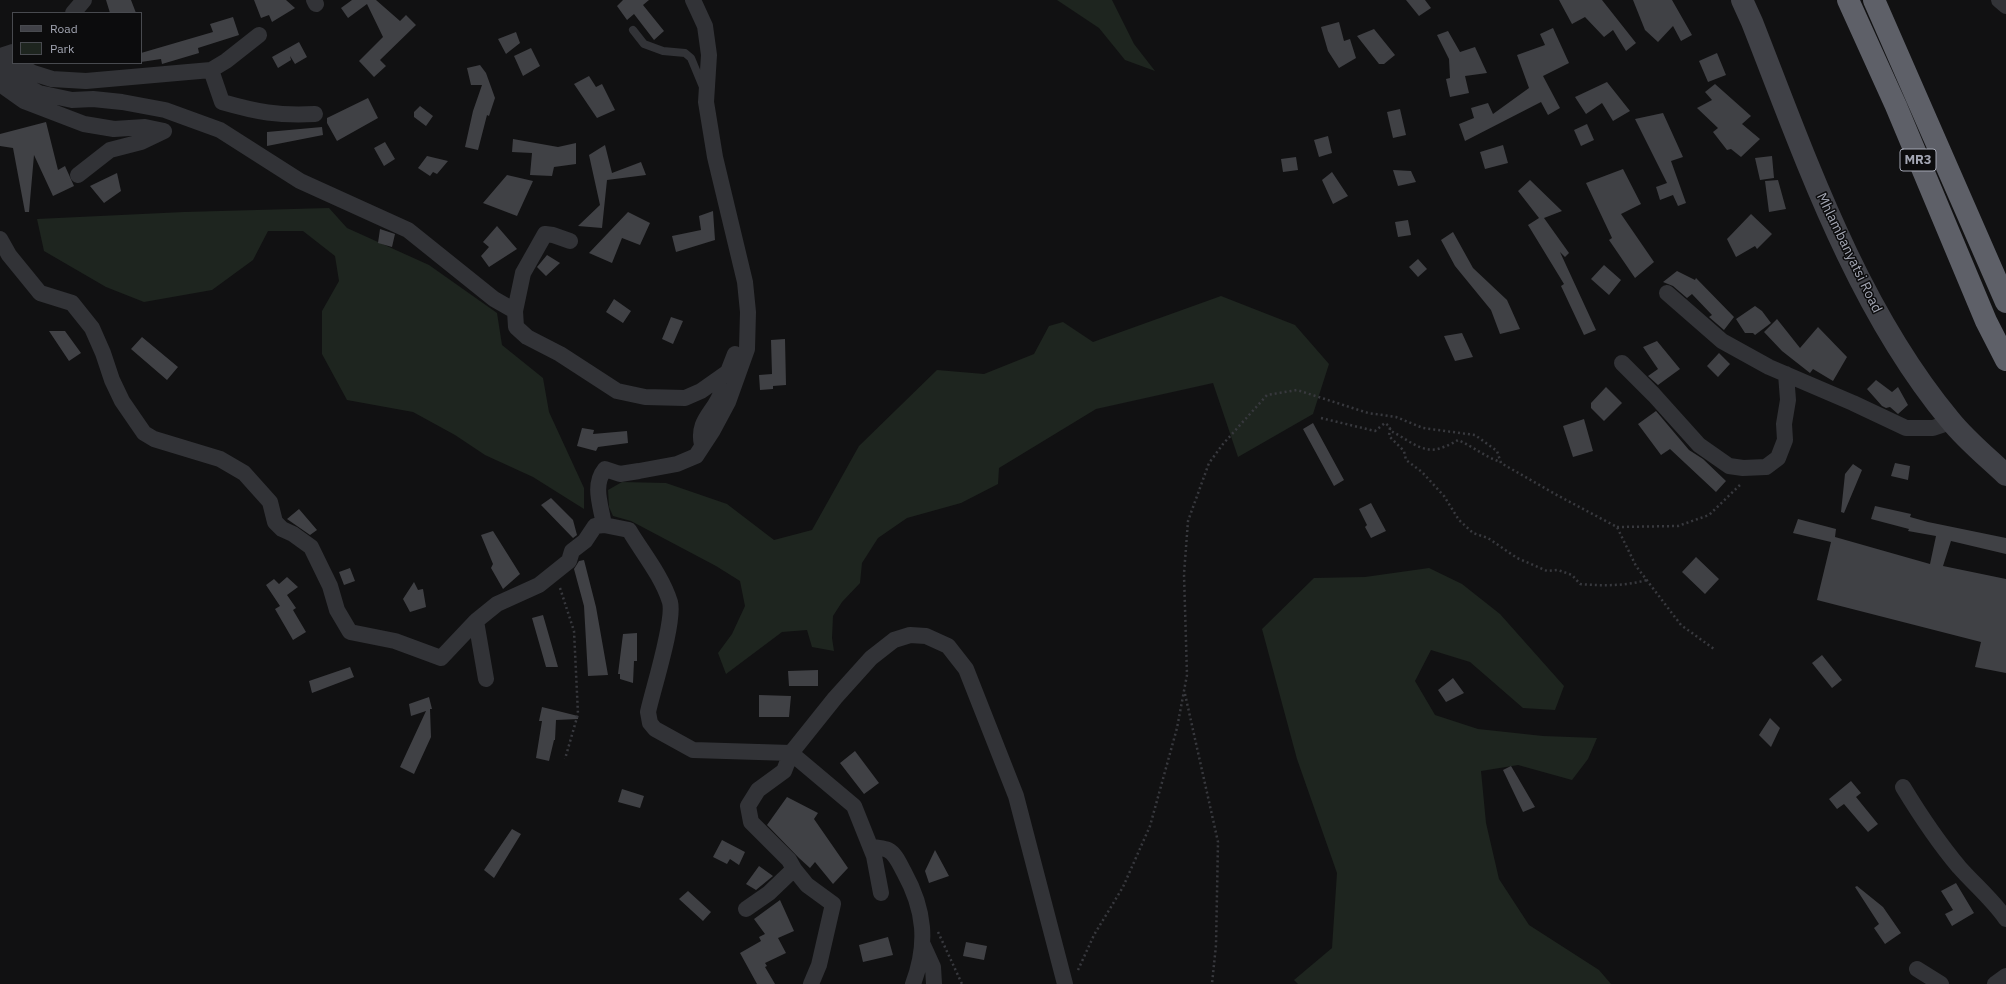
<!DOCTYPE html>
<html>
<head>
<meta charset="utf-8">
<style>
  body { margin:0 }
  #map { position:relative; width:2006px; height:984px; overflow:hidden; background:#111112; font-family:"IBM Plex Sans",sans-serif }
  canvas { display:block }
  .legend { position:absolute; left:12px; top:12px; width:130px; height:52px; box-sizing:border-box; background:#0c0c0d; border:1px solid #484a4f; margin:0; padding:5px 7px; list-style:none; font-size:12px; color:#a3a6b3 }
  .legend li { display:flex; align-items:center; gap:8px; height:20px }
  .legend b { width:20px; border:1px solid #484a4f }
</style>
</head>
<body>
<div id="map">
<canvas width="2006" height="984"></canvas>
<ul class="legend">
<li><b style="height:5px;background:#404147"></b>Road</li>
<li><b style="height:11px;background:#1e251f"></b>Park</li>
</ul>
</div>
<script>
const ctx = document.querySelector('canvas').getContext('2d');
ctx.lineJoin = 'round';
function fill(path, color) { ctx.fillStyle = color; ctx.fill(path, 'evenodd'); }
function strokePath(path, color, width, dash) { ctx.strokeStyle = color; ctx.lineWidth = width; ctx.lineCap = dash ? 'butt' : 'round'; ctx.setLineDash(dash || []); ctx.stroke(path); }
function write(font, color, halo, rows, align = 'center') {
  ctx.font = font + ' "IBM Plex Sans",sans-serif'; ctx.lineWidth = 3; ctx.setLineDash([]); ctx.textBaseline = 'middle'; ctx.strokeStyle = halo; ctx.fillStyle = color; for (const [text, x, y, turn = 0] of rows) {
    ctx.save(); ctx.translate(x, y); ctx.rotate((+turn || 0) * Math.PI / 180); ctx.textAlign = isNaN(turn) ? turn : align; if (halo) ctx.strokeText(text, 0, 0); ctx.fillText(text, 0, 0); ctx.restore();
  }
}
fill(new Path2D(`
  M1057 0H1112L1134 44 1155 71 1125 60 1099 28Z
  M329 208 347 228 429 265 497 313 502 345 543 378 549 412 584 488V509L533 477 485 455 455 435 413 412 347 400 322 354V311L339 281 335 256 303 231H268L253 260 212 290 144 302 106 287 44 251 37 219 184 212Z
  M1221 296 1295 325 1329 364 1313 414 1238 457 1213 383 1096 409 999 468 998 484 961 503 907 518 878 538 862 563 860 583 842 602 833 616 832 638 834 651 812 647 807 630 782 632 726 674 718 653 732 634 745 606 740 581 716 566 631 521 613 516 609 507 608 490 622 482 666 483 727 504 774 540 812 530 859 446 937 370 984 374 1034 354 1049 326 1063 322 1093 342Z
  M1429 568 1462 584 1500 614 1564 686 1555 710 1523 708 1470 662 1431 650 1415 681 1435 715 1478 729 1543 736 1597 738 1588 759 1572 780 1518 765 1481 771 1486 823 1499 879 1529 925 1599 970 1611 984H1298L1294 980 1332 948 1337 873 1297 759 1262 629 1314 578 1365 577Z`), '#1e251f');
fill(new Path2D(`
  M106 0H131L136 13H110Z
  M254 0H286L295 8 272 22 269 15 261 18Z
  M352 0H376L400 21 406 15 416 25 380 60 386 66 374 77 359 61 383 37 367 4 348 18 341 8Z
  M623 0H649L643 5 664 31 654 40 634 14 627 20 617 6Z
  M1406 0H1425L1431 8 1419 16Z
  M1559 0H1602L1636 43 1626 51 1613 30 1604 37 1585 17 1572 24Z
  M1633 0H1672L1692 35 1681 41 1673 26 1658 42 1645 30Z
  M233 17 239 35 198 48 199 53 162 64 161 59 141 62V53L213 32 210 24Z
  M1339 22 1344 41 1350 39 1356 58 1339 68 1328 51 1321 27Z
  M1553 28 1569 63 1543 76 1560 108 1548 115 1541 102 1465 141 1459 124 1474 118 1471 108 1488 103 1493 114 1529 88 1517 55 1545 45 1540 34Z
  M1374 29 1395 55 1384 64H1379L1357 36Z
  M1448 31 1460 52 1475 47 1487 73 1465 76 1469 93 1450 97 1446 79 1450 78 1449 59 1437 35Z
  M516 32 520 43 506 54 498 39Z
  M299 42 307 57 295 64 290 56 291 60 278 68 272 57Z
  M531 48 540 66 523 76 514 56Z
  M1717 53 1726 75 1708 82 1699 61Z
  M480 65 486 73 495 98 489 116 487 115 478 150 465 147 473 111 482 85H471L467 68Z
  M589 76 596 87 602 84 615 110 597 118 574 84Z
  M1607 82 1630 111 1613 121 1602 103 1586 114 1575 97Z
  M1715 84 1751 116 1742 124 1760 139 1741 157 1731 149 1727 150 1713 132 1718 128 1697 108 1712 100 1705 92Z
  M368 98 378 118 337 141 327 123V118Z
  M420 106 433 116 426 126 414 117V112Z
  M1400 109 1406 135 1393 138 1387 112Z
  M1663 113 1683 157 1671 161 1686 203 1678 206 1673 195 1660 200 1656 187 1667 183 1635 119Z
  M46 122 58 170 65 166 74 186 53 196 34 155 29 212H25L13 148 0 146V134Z
  M1587 124 1594 140 1581 146 1574 130Z
  M322 127 323 135 267 146V132Z
  M1328 136 1332 153 1319 157 1314 140Z
  M513 139 558 147 576 143V164L554 167 552 176 530 175 532 153 512 152Z
  M385 142 395 159 384 166 374 148Z
  M605 145 612 173 641 162 646 175 607 180 602 228 578 226 600 205 589 155Z
  M1503 145 1508 163 1485 169 1480 152Z
  M427 156 448 161 437 174 433 172 430 176 418 168Z
  M1772 156 1774 178 1760 180 1755 158Z
  M1296 157 1298 170 1283 172 1281 159Z
  M1623 169 1641 204 1621 214 1654 262 1635 278 1609 240 1612 238 1586 183Z
  M1393 170 1411 171 1416 182 1398 186Z
  M1332 172 1348 196 1333 204 1322 180Z
  M117 173 121 191 104 203 90 186Z
  M507 175 533 181 517 216 483 203Z
  M1530 180 1562 211 1544 218 1569 253 1565 257 1560 252 1596 330 1584 335 1561 286 1564 284 1528 225 1539 218 1518 191Z
  M1778 180 1786 209 1769 212 1765 181Z
  M713 211 715 240 676 252 672 236 701 230 699 216Z
  M628 212 650 223 640 245 622 238 612 263 589 253Z
  M1751 214 1772 234 1757 249 1755 246 1736 257 1727 239Z
  M1408 220 1411 235 1398 237 1395 222Z
  M497 226 517 249 489 267 481 256 489 247 483 242Z
  M380 229 395 234 392 247 378 243Z
  M1453 232 1473 268 1507 300 1520 329 1500 334 1491 310 1455 266 1441 240Z
  M547 255 560 263 546 276 537 267Z
  M1418 259 1427 269 1418 277 1409 267Z
  M1604 265 1621 280 1609 295 1591 279Z
  M1677 271 1695 280 1696 278 1734 317 1724 330 1709 317 1712 315 1692 294 1687 298 1673 286 1663 282Z
  M614 299 631 311 623 323 606 312Z
  M1755 306 1762 311 1771 323 1755 335 1753 333H1745L1736 319Z
  M671 317 683 321 673 344 662 339Z
  M1777 319 1800 348 1818 327 1847 357 1833 381 1813 369 1810 373 1782 351 1764 332Z
  M49 331H65L81 353 69 361Z
  M1462 333 1473 357 1455 361 1444 336Z
  M142 337 178 367 167 380 131 349Z
  M785 339 786 385 773 386V389L760 390 759 375 772 374 771 340Z
  M1657 341 1680 369 1658 385 1648 376 1658 369 1643 347Z
  M1719 353 1730 364 1718 377 1707 366Z
  M1876 380 1892 392 1898 387 1908 405 1898 414 1890 407 1886 408 1882 406 1867 389Z
  M1606 387 1622 403 1604 421 1591 408V403Z
  M1656 411 1689 450 1703 459 1726 481 1716 492 1670 449 1661 455 1638 424Z
  M1584 419 1593 451 1573 457 1563 426Z
  M1313 423 1344 480 1334 486 1303 429Z
  M582 428 594 430 593 434 627 431 628 443 598 447 596 451 577 446Z
  M1895 463 1910 466 1908 480 1891 476Z
  M1853 464 1862 470 1844 513 1841 512 1845 474Z
  M551 498 573 520 577 535 573 538 541 505Z
  M1371 503 1386 531 1371 538 1365 527 1367 525 1359 509Z
  M1875 506 1911 514 1910 517 1928 522 2006 538V554L1951 541 1943 566 2006 579V673L1975 667 1981 642 1817 600 1831 542 1793 533 1798 519 1836 529 1835 537 1930 564 1936 536 1908 531 1909 529 1871 519Z
  M299 509 317 530 310 535 287 519Z
  M493 531 520 574 503 589 491 568 493 564 481 535Z
  M1696 557 1719 579 1705 594 1682 572Z
  M584 560 596 607 608 675 588 676 584 606 574 569 579 561Z
  M350 568 355 581 344 585 339 572Z
  M287 577 298 587 287 595 296 608 293 610 306 632 293 640 275 609 280 606 266 585 274 579 279 584Z
  M414 582 418 590 423 589 426 607 410 612 403 599Z
  M543 615 558 667H546L532 618Z
  M637 633V661H634L633 683 620 679V674H618L623 634Z
  M1822 655 1842 680 1832 688 1812 663Z
  M350 667 354 677 312 693 309 681Z
  M818 670V686H789L788 671Z
  M1453 678 1464 693 1446 702 1438 690Z
  M759 695 791 696 789 717H759Z
  M429 697 432 709H430L431 737 414 774 400 767 426 711 411 716 409 704Z
  M542 707 578 716V719L556 720 555 740H554L549 761 536 758 542 721H539Z
  M1770 718 1780 728 1771 747 1759 735Z
  M855 751 879 783 864 794 840 763Z
  M1511 766 1535 807 1523 812 1503 770Z
  M1851 781 1861 793 1856 797 1878 824 1868 832 1844 804 1837 809 1829 799Z
  M622 789 644 796 640 808 618 802Z
  M787 797 818 813 814 819 848 868 833 884 815 862 810 868 799 858 767 825Z
  M512 829 521 834 494 878 484 870Z
  M722 840 745 852 739 865 730 859 727 864 713 857Z
  M935 850 949 876 929 883 925 871Z
  M759 866 773 876 756 890 746 884Z
  M1956 883 1974 913 1952 926 1945 914 1953 910 1941 891Z
  M1857 886 1883 907 1901 933 1885 944 1874 928 1879 924 1855 887Z
  M688 891 711 912 703 921 679 899Z
  M780 900 794 931 778 938 786 953 765 963 767 966 765 967 775 984H757L740 953 761 941 759 937 765 934 754 919Z
  M888 937 893 955 863 962 859 945Z
  M966 942 987 946 984 960 963 956Z`), '#404145');
strokePath(new Path2D(`
  M1321 418 1375 431 1385 423 1389 426 1391 431C1406 438 1423 455 1441 448 1447 446 1453 443 1458 440 1474 447 1485 457 1501 462
  M1390 428 1389 436 1404 451 1406 460 1422 472 1444 496 1459 520 1473 533 1488 538 1517 558 1547 571 1558 570 1572 575 1580 584C1603 586 1625 586 1647 580
  M1617 527 1678 526 1709 515 1742 483
  M560 588 574 631 578 714 565 759
  M1185 694 1218 842 1216 945 1212 984
  M938 932 962 984
  M1078 970 1094 935 1123 887 1150 826 1177 728 1187 675 1184 574 1188 521 1209 463 1223 444 1267 395 1297 390 1368 413 1396 417 1423 428 1475 435 1497 451 1501 463 1555 494 1617 527 1636 566 1681 625 1714 649`), '#38393e', 2.5, [2, 3]);
strokePath(new Path2D(`
  M633 30 644 44 663 51 685 53 691 58 703 87`), '#323337', 8);
strokePath(new Path2D(`
  M314 0 316 4
  M693 0 705 26 709 55 706 102 715 157 745 282 748 312 747 349 728 402 713 430 696 456 677 464 639 471 620 474 605 469C592 485 601 506 604 525L629 530C642 552 662 576 670 602 675 621 653 689 648 712L650 723 655 729 693 750 791 753 784 771 758 790 748 806 751 822 789 860 794 869 807 885 833 904 819 965 811 984
  M1999 0 2006 6
  M73 13 84 0
  M0 56 13 52
  M0 60 2 68 15 80 39 93 72 100 93 99 122 102 165 110 220 130 300 181 408 230 494 299 515 311 516 327 527 337 560 354 617 391 645 397 685 398 701 391 728 372 735 354
  M15 63 33 73 52 79 86 81 211 70 226 61 259 35
  M211 70 222 102C257 112 278 116 315 114
  M0 84 24 101 84 124 114 129 145 127 164 131 141 142 110 150 78 175
  M0 239 9 255 40 293 72 303 92 328 103 353 112 380 122 401 144 433 154 439 220 459 244 473 270 502 275 522 282 529 293 534 311 547 330 586 337 610 350 632 395 641 441 658 476 621 486 679
  M1667 293 1722 341 1769 367 1853 403 1906 428H1933L1951 422
  M515 311 523 273 545 234 553 235 570 241
  M1622 363 1654 395 1699 445 1729 466 1743 468 1766 467 1778 458 1785 440 1784 424 1788 400 1786 374
  M702 445C696 419 716 412 722 390
  M476 621 497 604 539 585 569 561 572 551 585 541 595 526 604 525
  M1903 787C1920 815 1938 842 1959 867 1975 885 1993 900 2006 919
  M870 846C876 848 883 848 888 850 896 854 900 865 904 872 925 910 928 944 913 984
  M881 893 874 856 854 806 791 753 835 698 871 658 894 640 910 635 926 636 948 646 966 669 1016 796 1065 984
  M746 909 769 893 794 869
  M923 945 933 967 934 984
  M1917 969 1941 984
  M1995 984 2006 976`), '#323337', 16);
strokePath(new Path2D(`
  M1742 0 1752 22C1805 157 1856 307 1950 420 1966 440 1987 457 2006 475`), '#404147', 22);
strokePath(new Path2D(`
  M1848 0 1896 106 1986 321 2006 360
  M1874 0 2006 302`), '#5e6068', 22);
for (const [x, y, w] of [
  [1918,160,36]
]) { const box = new Path2D(); box.roundRect(x - w / 2, y - 11, w, 22, 3); ctx.fillStyle = '#0c0c0d'; ctx.fill(box); strokePath(box, '#a3a6b3', 1); }
write('bold 13px', '#a3a6b3', null, [
  ["MR3",1918,160]
]);
write('14px', '#a3a6b3', '#0c0c0d', [
  ["Mhlambanyatsi Road",1849,253,64]
]);
</script>
</body>
</html>
